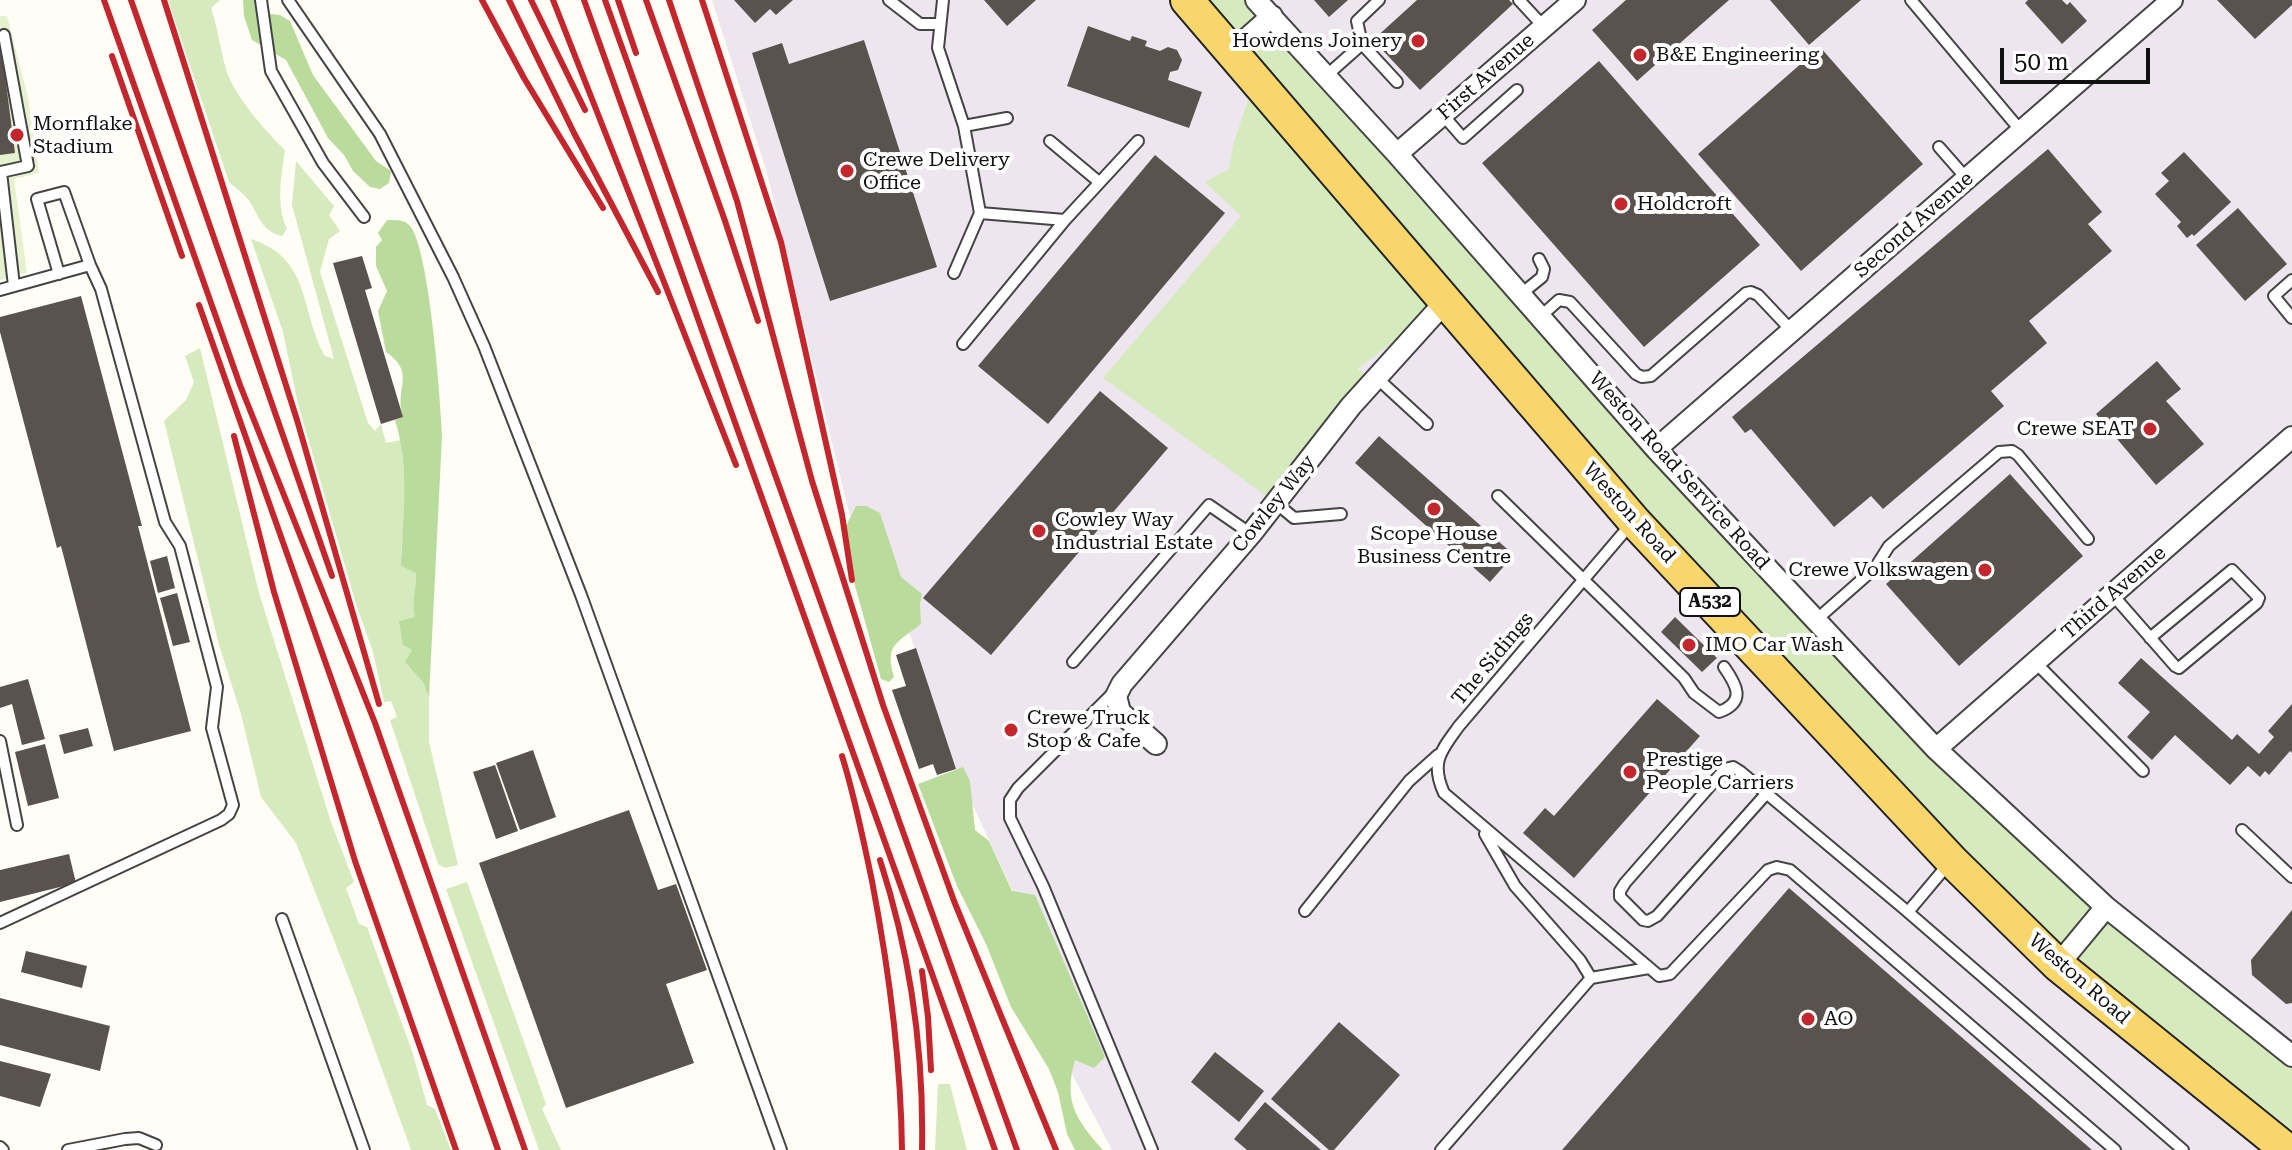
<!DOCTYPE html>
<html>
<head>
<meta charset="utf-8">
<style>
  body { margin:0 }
  #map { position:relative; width:2292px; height:1150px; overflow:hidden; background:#fffdf5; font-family:"Roboto Serif",serif }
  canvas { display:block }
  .scale { position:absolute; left:2000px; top:48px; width:150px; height:36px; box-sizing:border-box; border:4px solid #111; border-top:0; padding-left:10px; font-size:24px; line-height:28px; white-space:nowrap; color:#111; -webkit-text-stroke:6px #fff; paint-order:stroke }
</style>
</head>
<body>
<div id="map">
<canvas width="2292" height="1150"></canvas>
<div class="scale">50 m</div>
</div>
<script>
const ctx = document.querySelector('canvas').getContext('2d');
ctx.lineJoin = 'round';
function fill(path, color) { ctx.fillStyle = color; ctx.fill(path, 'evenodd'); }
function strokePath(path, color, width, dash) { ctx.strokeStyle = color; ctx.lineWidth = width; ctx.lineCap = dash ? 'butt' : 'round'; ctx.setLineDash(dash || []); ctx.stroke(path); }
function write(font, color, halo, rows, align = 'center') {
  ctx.font = font + ' "Roboto Serif",serif'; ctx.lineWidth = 8; ctx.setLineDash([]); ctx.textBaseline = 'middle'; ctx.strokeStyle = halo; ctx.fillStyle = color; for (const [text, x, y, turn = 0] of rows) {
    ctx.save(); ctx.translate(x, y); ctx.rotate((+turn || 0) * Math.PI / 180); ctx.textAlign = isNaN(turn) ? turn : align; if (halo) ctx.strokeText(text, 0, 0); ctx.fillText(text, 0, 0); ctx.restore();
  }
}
fill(new Path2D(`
  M712 0H2292V1150H1112L1052 1036 1074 1023 956 769 868 513 850 517 767 173Z`), '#eee6ef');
fill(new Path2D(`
  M168 0H220L211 8C218 28 220 49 226 69 233 94 266 132 285 150 281 175 276 206 287 229L282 236C264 232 260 220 252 205 247 196 237 189 229 182Z
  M1187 0H1256L1936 749 2292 1055V1150L2058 965 1445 303 1357 369 1378 379 1276 503 1103 378 1241 216 1205 182 1229 169 1233 145 1248 100 1267 92Z
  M296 161 334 206 329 215 340 231 329 239 320 272 368 423 375 431 381 424 386 443 401 440 406 499 401 555C405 560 412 565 415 571 423 585 411 602 416 617L400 621 413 650 406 662 423 682 429 698V742L458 865 445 868 438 864 390 720 397 717 391 701 384 702 373 652 356 604 298 404 283 332 251 239C312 259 299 309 325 356L334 359 292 205Z
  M200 348 259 593 331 822 354 882 346 888 359 924 367 927 413 1054 427 1105 435 1109 451 1150H411L353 989 296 843 261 797 241 714 219 645 164 421 186 400 194 382 185 356Z
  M467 882 546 1104 542 1109 561 1150H539L446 889Z
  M938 1084H950L967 1150H935Z`), '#d5ebbd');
fill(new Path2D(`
  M243 0H261L263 13 280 15 290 21 313 75 376 161 391 171 389 183 380 189 370 187 353 171 344 155 328 138 286 60 252 40 244 16Z
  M387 220C396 220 404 219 410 226 429 247 441 402 442 436L429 698 423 682 405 662 412 650 403 645 399 621 415 617C411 603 417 588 416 573L401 566C403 517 410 468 395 420L403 417C394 387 417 374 386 352L378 311 387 291 376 266V247L382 240 378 233Z
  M856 506H866L880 513 901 577 922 594 920 604 921 624C898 643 884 643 894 677L889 682 881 679 847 557 846 526Z
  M963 767 970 781 975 830 989 841 1012 891 1035 895 1105 1057 1094 1068 1075 1060C1063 1101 1076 1120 1103 1150H1075L1067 1134 1058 1092 1049 1069 1011 1007 986 944 957 886 918 784Z`), '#b9dc9c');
fill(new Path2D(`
  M0 16H7L28 97 39 173 14 179 27 273 0 280Z`), '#e6f2cf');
fill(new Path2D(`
  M734 0H793L776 15 770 9 755 23Z
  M984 0H1036L1007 26Z
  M1314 0H1348L1329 17Z
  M1417 0H1509L1513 4 1420 90 1373 40Z
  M1626 0H1729L1637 81 1592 30Z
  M1770 0H1861L1809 45Z
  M2028 0H2062L2067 5 2070 2 2087 21 2062 44 2025 3Z
  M2217 0H2292V5L2255 39Z
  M1088 26 1130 41 1132 36 1147 41 1145 46 1160 51 1168 47 1177 50 1182 60 1178 70 1170 72 1168 80 1202 92 1189 128 1067 86Z
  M864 40 937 267 830 301 752 53 782 43 789 64Z
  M1820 47 1923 164 1801 271 1698 154Z
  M2 52 15 153 0 155V53Z
  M1599 61 1760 245 1644 347 1482 163Z
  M2048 149 2102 212 2088 224 2112 251 2029 321 2047 343 1991 391 2004 406 1883 509 1871 496 1834 527 1751 429 1745 433 1732 417Z
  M2184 152 2231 202 2194 236 2192 234 2187 238 2177 226 2181 222 2155 194 2169 181 2161 173Z
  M1155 155 1225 213 1048 424 978 366Z
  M2238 208 2287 264 2245 301 2196 245Z
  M362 256 372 288 365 290 403 417 381 424 333 263Z
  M81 296 142 526H138L191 731 114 751 61 546 57 548 0 332V317Z
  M2157 361 2181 389 2166 401 2204 444 2156 485 2096 414Z
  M1100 391 1168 448 991 655 923 598Z
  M1379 436 1514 555 1490 582 1355 463Z
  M2010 474 2083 556 1959 666 1886 584Z
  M167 556 175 588 158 593 150 561Z
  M177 593 190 642 173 646 160 598Z
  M1675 617 1717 658 1702 672 1661 632Z
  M916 648 956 769 937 775 933 764 919 769 892 690 906 686 896 655Z
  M2141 658 2232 740 2237 734 2259 754 2274 737 2268 731 2292 704V753L2290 751 2269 775 2265 771 2260 777 2248 766 2230 785 2175 735 2152 760 2127 737 2150 712 2118 683Z
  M28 679 45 739 22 745 12 704 0 708V687Z
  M1657 699 1700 736 1574 878 1523 833 1545 808 1554 816Z
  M88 728 93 746 64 754 59 735Z
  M45 744 59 798 28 806 15 752Z
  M533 750 556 817 520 830 496 763Z
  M495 765 518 831 496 839 473 772Z
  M629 810 658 890 676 884 707 970 666 984 694 1063 566 1108 479 863Z
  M69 854 76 883 0 902V870Z
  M1789 888 2092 1150H1562Z
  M2292 910V1003L2286 1004 2252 975 2251 960Z
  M26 951 87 966 82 988 21 972Z
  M0 998 110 1026 100 1071 0 1045Z
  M1339 1022 1400 1075 1334 1150H1329L1271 1099Z
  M1215 1052 1264 1091 1239 1122 1191 1082Z
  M0 1061 51 1074 40 1107 0 1096Z
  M1265 1102 1321 1150H1247L1234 1139Z`), '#5a524d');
const service = new Path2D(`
  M261 0 271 71 323 163 364 217
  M288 0 380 134 453 277 484 346 581 595 781 1150
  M889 0 920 24H940
  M943 0 938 48 964 126 980 213 954 273
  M1379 0 1357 21 1362 44 1397 82
  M1519 0 1544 27
  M1911 0 2021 131
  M4 35 28 166 1 172 14 286
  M1326 76 1362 44
  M1442 114 1463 138 1517 90
  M964 126 1007 118
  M1050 141 1099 182
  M1939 147 1967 179
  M980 213 1065 220 1138 141
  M2292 280 2274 296 2292 318
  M0 290 90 265 64 192 37 199 59 274
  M1520 295 1542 277 1544 269 1539 259
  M1540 317 1559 300 1570 302 1636 374 1642 377 1651 376 1746 293 1751 292 1758 295 1792 331
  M963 344 1065 220
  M1378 379 1427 424
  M1498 496 1684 678 1694 693 1719 712C1747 702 1736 684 1724 667
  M1276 503 1294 518 1341 514
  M1630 525 1459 726C1441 751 1430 762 1444 793L1659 976 1670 974 1768 870 1777 867 1790 870 2115 1150
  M2112 594C2133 618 2154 642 2175 666L2179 668 2257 603 2259 598 2232 570 2150 638
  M1816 620 1875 568 1889 546 1999 452 2012 451 2018 455 2088 539
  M1073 662 1209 505 1251 534
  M2035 662 2143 771
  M1115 691 1018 788 1010 800V818L1043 886 1152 1150
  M0 741 17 825
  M1766 794 1657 916 1648 921 1643 920 1620 897V891L1625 883 1725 769 1733 767 1741 772 1908 912 1950 862
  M2242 830 2292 877
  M1485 834 1515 886 1580 960 1591 978
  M1305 911 1409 781 1438 755
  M1908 912 2183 1150
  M282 919 364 1150
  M0 923 221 820 229 814 233 805 212 728 217 687 180 546 165 522 101 289 90 265
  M0 1147 3 1150
  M68 1150 125 1139 139 1138 156 1145
  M1441 1150 1591 978 1649 968`);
const minor = new Path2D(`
  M1256 0 1397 154 1656 449 1936 749 2106 907 2292 1056
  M1233 51 1272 16
  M1397 154 1575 0
  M1656 449 2172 0
  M1156 744 1120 712 1116 696 1122 684 1251 534 1351 406 1445 302
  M1936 749 2292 437
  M2058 965 2106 907`);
const primary = new Path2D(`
  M1187 0 1634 521 1952 861 2058 965 2287 1150`);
strokePath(service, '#444', 14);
strokePath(minor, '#444', 24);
strokePath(primary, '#222', 36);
strokePath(service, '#fff', 10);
strokePath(minor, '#fff', 20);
strokePath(primary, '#f9d66b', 32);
strokePath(new Path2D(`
  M104 0 240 385 375 723 525 1150
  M131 0 332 576
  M164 0 297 420 379 704
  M482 0 524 78 603 208
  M509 0 574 133 658 292
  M531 0 585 110
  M553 0 736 465
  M584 0 995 1150
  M605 0 1017 1150
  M618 0 636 53
  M646 0 724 218 758 321
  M669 0 737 201 812 481 883 705 954 901 1056 1150
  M702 0 781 242 842 515 852 580
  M112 56 182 256
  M199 305 498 1150
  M234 436 274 592 355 861 456 1150
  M842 756C855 797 863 839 872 881 889 970 901 1060 902 1150
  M880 860C910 953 924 1052 922 1150
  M922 971 928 1017 931 1070`), '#c4262e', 6);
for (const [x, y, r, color] of [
  [1418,41,8,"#c4262e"],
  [1640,55,8,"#c4262e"],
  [17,135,8,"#c4262e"],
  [847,171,8,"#c4262e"],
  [1621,204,8,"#c4262e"],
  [2150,429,8,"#c4262e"],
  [1434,509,8,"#c4262e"],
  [1039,531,8,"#c4262e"],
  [1985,570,8,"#c4262e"],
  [1689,645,8,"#c4262e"],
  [1011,730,8,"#c4262e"],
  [1630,772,8,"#c4262e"],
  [1808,1019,8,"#c4262e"]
]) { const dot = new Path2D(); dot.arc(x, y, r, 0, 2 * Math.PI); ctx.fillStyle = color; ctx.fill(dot); strokePath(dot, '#fff', 3); }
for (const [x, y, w] of [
  [1710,602,60]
]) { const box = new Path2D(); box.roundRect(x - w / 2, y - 14, w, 28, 6); ctx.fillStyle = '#fff'; ctx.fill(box); strokePath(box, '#111', 2); }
write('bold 18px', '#111', null, [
  ["A532",1710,602]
]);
write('20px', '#111', '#fff', [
  ["Howdens Joinery",1402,41,"right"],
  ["B&E Engineering",1656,55],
  ["Mornflake",33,124],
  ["Stadium",33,147],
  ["Crewe Delivery",863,160],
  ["Office",863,183],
  ["Holdcroft",1637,204],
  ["Crewe SEAT",2134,429,"right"],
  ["Cowley Way",1055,520],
  ["Industrial Estate",1055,543],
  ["Scope House",1434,534,"center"],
  ["Business Centre",1434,557,"center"],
  ["Crewe Volkswagen",1969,570,"right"],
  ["IMO Car Wash",1705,645],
  ["Crewe Truck",1027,718],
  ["Stop & Cafe",1027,741],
  ["Prestige",1646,760],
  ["People Carriers",1646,783],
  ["AO",1824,1019]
], 'left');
write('20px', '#111', '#fff', [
  ["First Avenue",1486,77,-41],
  ["Second Avenue",1914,225,-41],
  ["Weston Road Service Road",1679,471,48],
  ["Cowley Way",1274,504,-51],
  ["Weston Road",1629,513,48],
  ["Third Avenue",2114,593,-41],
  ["The Sidings",1493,659,-50],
  ["Weston Road",2079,979,41]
]);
</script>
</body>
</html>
